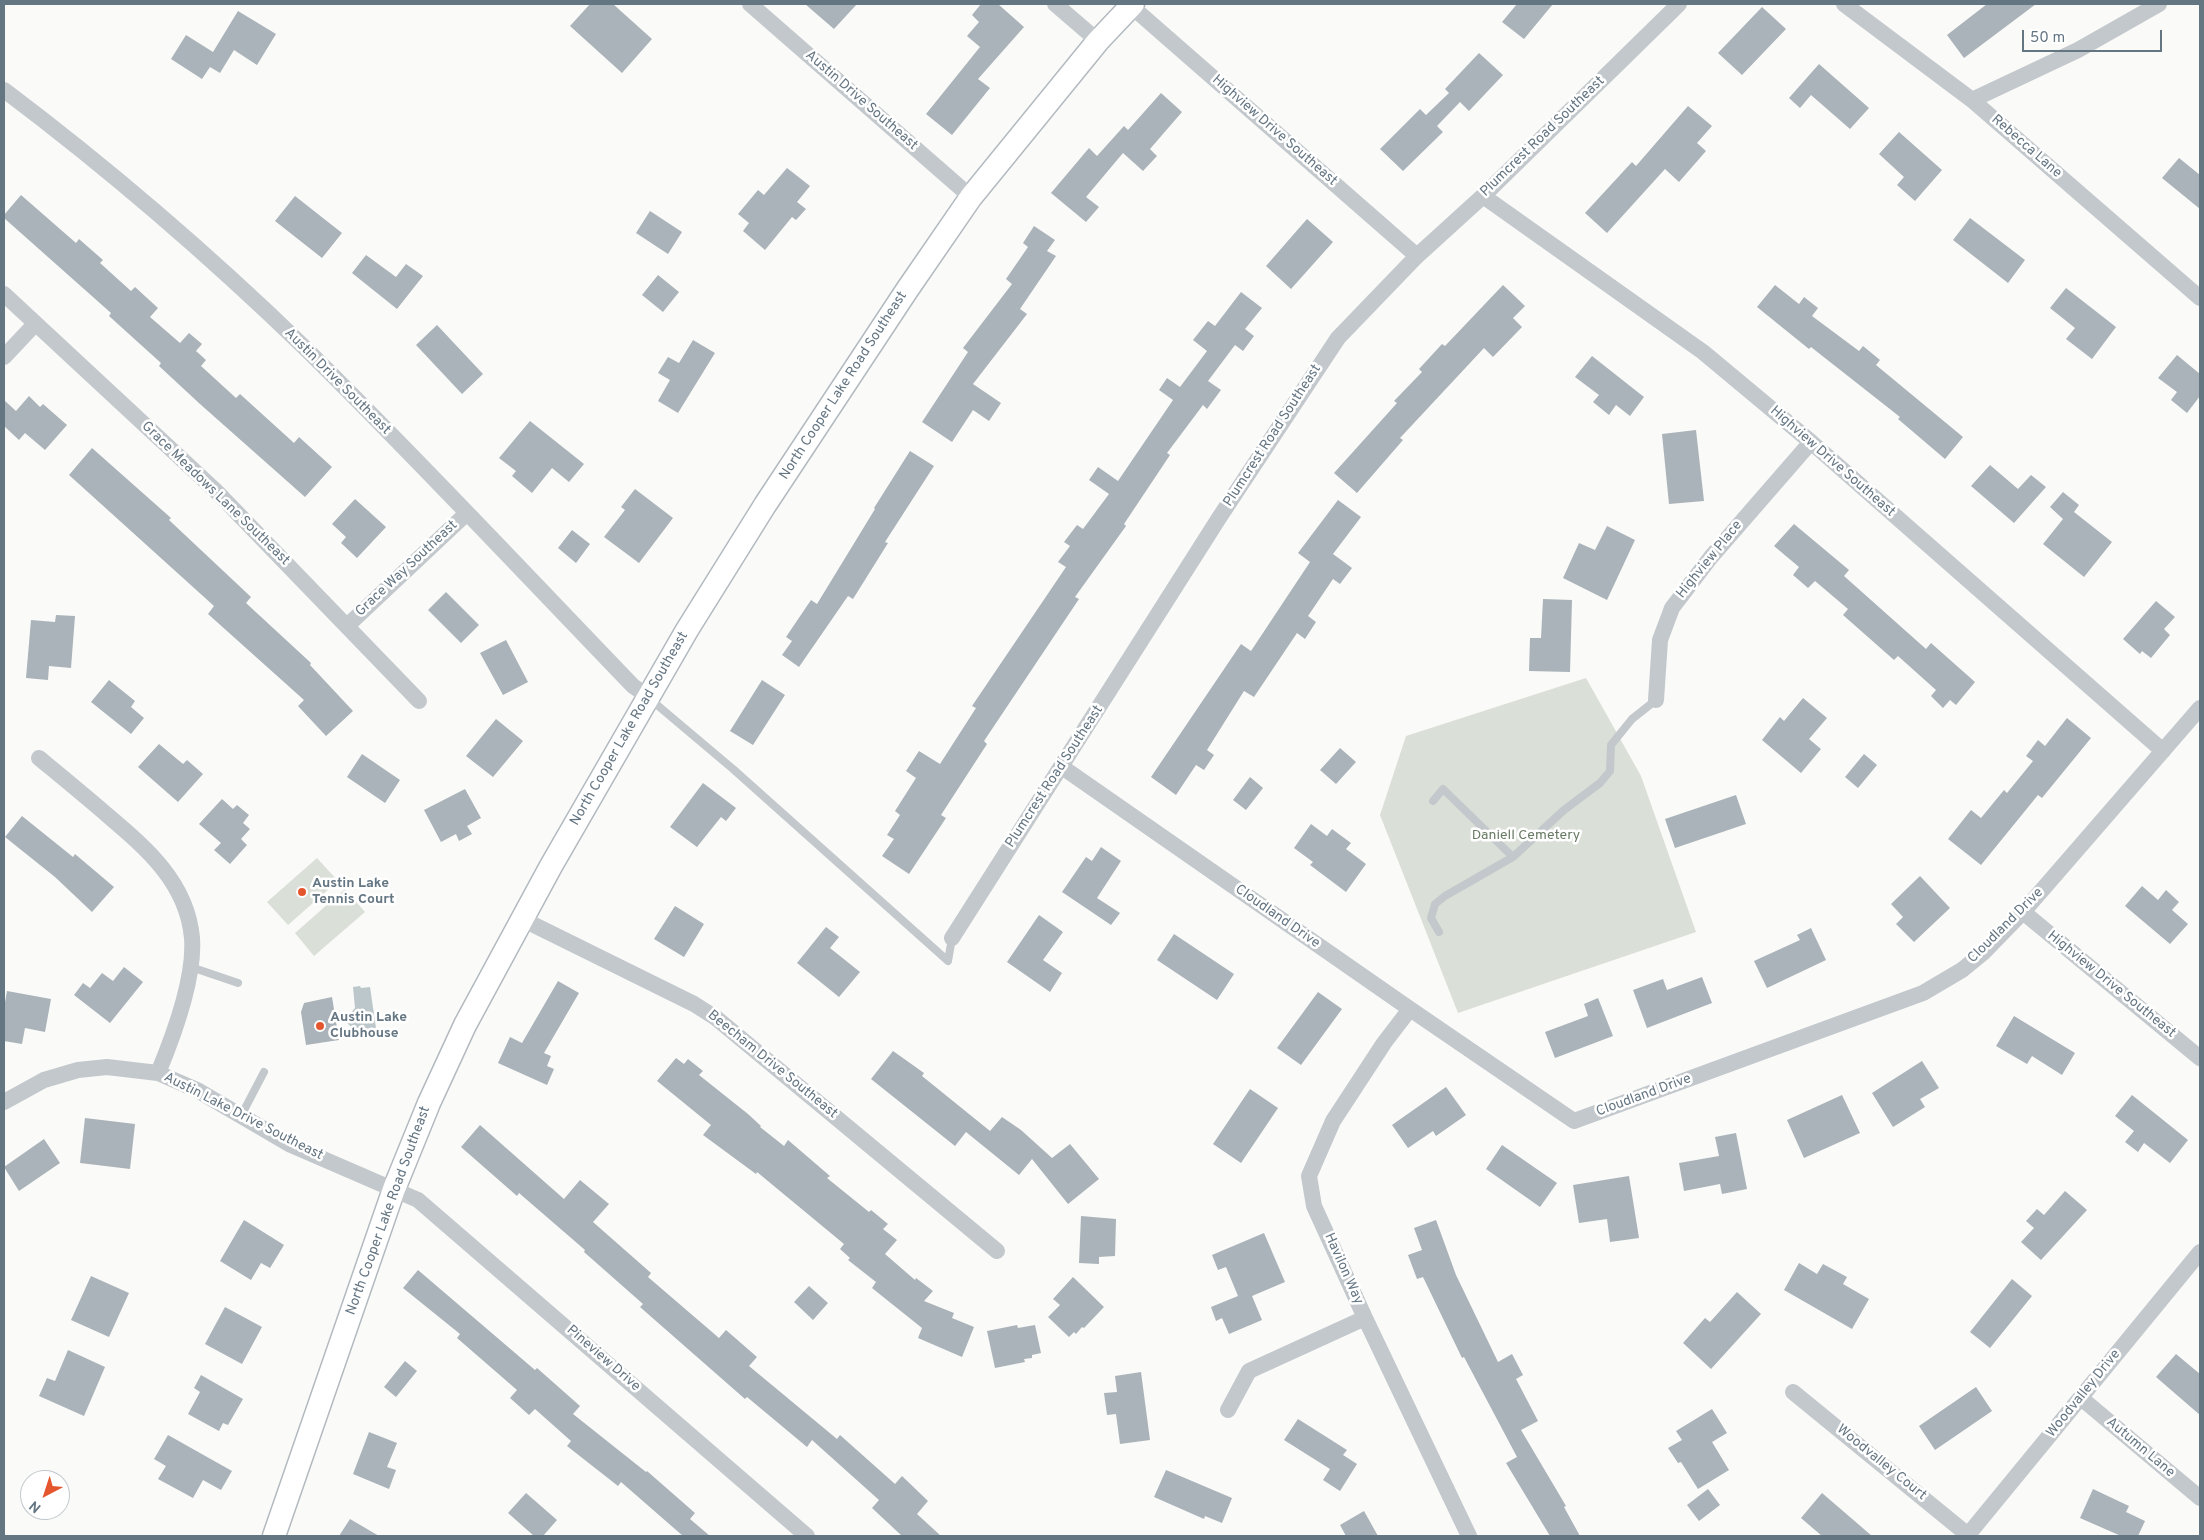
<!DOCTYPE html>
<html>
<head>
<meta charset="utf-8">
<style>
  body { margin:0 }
  #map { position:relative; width:2204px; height:1540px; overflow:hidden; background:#fafaf8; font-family:Overpass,sans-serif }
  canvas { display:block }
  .frame { position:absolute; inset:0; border:5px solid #657683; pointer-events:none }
  .north { position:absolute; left:20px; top:1470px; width:50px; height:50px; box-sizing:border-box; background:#fff; border:1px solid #c1c8cd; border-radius:50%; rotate:220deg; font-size:14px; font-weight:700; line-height:20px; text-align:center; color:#657683 }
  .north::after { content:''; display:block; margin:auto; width:18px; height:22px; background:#e4572e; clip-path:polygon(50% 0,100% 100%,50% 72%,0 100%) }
  .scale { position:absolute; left:2022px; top:30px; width:140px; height:22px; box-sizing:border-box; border:2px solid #657683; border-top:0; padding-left:6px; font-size:15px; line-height:18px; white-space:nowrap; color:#657683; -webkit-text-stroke:4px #fff; paint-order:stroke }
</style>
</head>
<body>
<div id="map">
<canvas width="2204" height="1540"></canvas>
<div class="frame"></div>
<div class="north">N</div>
<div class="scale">50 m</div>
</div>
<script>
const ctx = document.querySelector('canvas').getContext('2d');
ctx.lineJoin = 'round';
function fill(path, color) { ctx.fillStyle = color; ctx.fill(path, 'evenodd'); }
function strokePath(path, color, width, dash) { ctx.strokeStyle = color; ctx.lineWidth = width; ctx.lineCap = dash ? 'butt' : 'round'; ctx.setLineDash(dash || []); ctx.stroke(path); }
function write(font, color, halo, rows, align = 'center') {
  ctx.font = font + ' Overpass,sans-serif'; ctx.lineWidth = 5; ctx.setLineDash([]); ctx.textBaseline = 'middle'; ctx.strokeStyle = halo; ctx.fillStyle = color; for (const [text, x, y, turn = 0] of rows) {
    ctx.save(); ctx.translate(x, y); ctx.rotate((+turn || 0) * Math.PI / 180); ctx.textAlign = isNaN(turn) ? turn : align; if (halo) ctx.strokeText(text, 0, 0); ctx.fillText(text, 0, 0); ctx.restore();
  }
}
fill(new Path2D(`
  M1586 678 1641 776 1696 932 1458 1013 1380 815 1406 736Z
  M317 858 338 881 288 925 267 902Z
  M345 889 365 912 314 956 295 933Z`), '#dadfd7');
fill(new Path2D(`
  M360 986 361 988 370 987 376 1028 356 1031 347 1023V1017L355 1008 353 987Z`), '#bbc7cb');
fill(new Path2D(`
  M590 4H613L652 39 622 73 570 26Z
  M805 4H857L834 29Z
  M981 4H998L1024 27 978 79 990 88 952 135 926 114 980 47 967 36 979 22 972 15Z
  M1517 4H1553L1524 39 1502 22Z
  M1987 4H2036L1964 58 1947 35Z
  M1762 7 1786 29 1742 75 1718 53Z
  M238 11 276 34 257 65 234 50 220 73 210 67 202 79 171 59 186 35 213 52Z
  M1479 53 1503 75 1469 111 1460 102 1437 126 1443 132 1403 171 1380 149 1420 109 1426 115 1449 93 1445 89Z
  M1819 64 1869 108 1850 129 1811 95 1800 108 1789 98Z
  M1161 93 1182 112 1150 149 1157 156 1143 171 1123 153 1086 197 1099 207 1086 222 1051 193 1089 148 1097 156 1124 126 1128 130Z
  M1688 106 1712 126 1697 143 1706 151 1679 182 1665 169 1607 233 1585 213 1632 162 1636 166Z
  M1899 132 1942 170 1915 201 1897 185 1904 177 1879 154Z
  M2179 158 2200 175V209L2162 178Z
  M787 168 810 186 797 202 806 209 796 220 792 217 765 250 743 231 749 223 738 214 758 190 764 195Z
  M21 195 76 243 79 239 103 260 100 263 131 291 135 287 158 308 150 317 180 343 189 333 202 344 196 351 206 360 201 366 236 398 240 394 294 443 299 437 332 467 305 497 200 404 159 366 161 363 109 316 111 313 4 218V215Z
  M295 196 342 233 322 258 275 221Z
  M650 211 682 232 668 254 636 233Z
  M1970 218 2025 260 2008 283 1953 240Z
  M1307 219 1333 242 1291 289 1266 266Z
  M1034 226 1055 240 1047 251 1056 256 1020 309 1027 314 973 384 1001 403 989 421 973 410 952 442 922 422 968 352 963 348 1012 284 1006 279 1028 247 1023 243Z
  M366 255 396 277 406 264 423 276 397 309 352 273Z
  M658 275 679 292 663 312 642 295Z
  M1503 285 1525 306 1513 318 1522 327 1493 357 1484 348 1400 438 1403 440 1357 493 1334 473 1397 403 1394 401 1422 372 1419 369 1442 344 1445 346Z
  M1775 285 1799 304 1804 297 1818 308 1812 316 1859 351 1863 346 1880 360 1876 365 1963 437 1945 459 1898 419 1900 417 1811 347 1809 349 1757 307Z
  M2066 288 2116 327 2092 359 2066 339 2075 328 2050 308Z
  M1241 292 1262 308 1245 329 1254 336 1243 351 1235 345 1208 381 1221 390 1207 409 1203 405 1167 453 1170 455 1124 524 1126 526 1075 597 1079 599 984 741 987 744 941 815 946 818 909 874 882 856 894 839 887 835 900 815 895 811 916 778 906 771 919 751 940 764 976 708 972 706 1066 567 1058 562 1070 546 1064 542 1077 525 1083 529 1109 494 1089 480 1098 467 1118 481 1173 400 1159 390 1167 378 1180 387 1207 351 1193 340 1208 321 1215 326Z
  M437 325 483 374 462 394 416 345Z
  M693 340 715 353 678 413 658 401 670 380 658 373 668 357 679 363Z
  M2177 355 2200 374V396L2187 413 2171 400 2177 392 2158 378Z
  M1592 356 1644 397 1630 416 1616 405 1609 415 1593 402 1599 395 1575 377Z
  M29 396 40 407 43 404 67 425 45 450 25 433 19 440 4 426V400L16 411Z
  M530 421 584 464 569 482 552 468 532 493 512 476 516 471 499 458Z
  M1696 430 1704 501 1669 504 1662 434Z
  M92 448 171 518 169 520 251 597 246 603 311 663 310 665 353 711 326 736 298 706 304 700 208 614 214 606 69 475Z
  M910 451 934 466 885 542 888 543 853 599 848 596 799 667 782 655 792 641 786 637 811 600 817 604 875 509 874 508Z
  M1990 465 2018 489 2031 475 2046 487 2014 523 1971 486Z
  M635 489 673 518 639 563 604 537 625 510 621 507Z
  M2063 492 2079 505 2074 512 2112 542 2084 577 2043 544 2063 519 2050 507Z
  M355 499 386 527 357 558 341 543 346 537 332 524Z
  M1338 500 1361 517 1333 554 1352 568 1340 584 1333 579 1308 616 1316 622 1305 639 1297 633 1254 697 1244 691 1207 750 1214 755 1204 770 1196 765 1176 795 1151 777 1241 644 1251 651 1310 562 1298 553Z
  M1794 524 1849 570 1844 576 1926 649 1931 643 1975 682 1956 705 1950 700 1943 708 1931 696 1936 690 1898 656 1894 660 1843 615 1848 609 1815 581 1808 588 1793 575 1799 567 1774 546Z
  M1607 526 1635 540 1607 600 1563 578 1579 543 1595 550Z
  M572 530 590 544 576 563 558 548Z
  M446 592 479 625 461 643 428 610Z
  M1543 599 1572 600 1570 672 1529 671 1530 638H1541Z
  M2156 601 2175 617 2164 629 2170 635 2151 658 2142 651 2140 654 2123 639Z
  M56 615 75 616 71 668 49 666 48 680 26 678 31 620 55 622Z
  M506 640 528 682 503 695 480 653Z
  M109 680 135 701 131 707 144 718 131 734 91 702Z
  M762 680 785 695 753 745 730 731Z
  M1803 698 1827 718 1809 739 1821 749 1801 773 1762 740 1780 717 1784 721Z
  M2067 718 2091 738 2042 798 2038 795 1981 865 1948 839 1971 810 1981 818 2004 790 2007 793 2033 761 2026 756 2038 740 2045 746Z
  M496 719 523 741 493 777 466 756Z
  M159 744 183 764 187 760 203 774 178 802 138 767Z
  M1340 748 1356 762 1336 784 1320 770Z
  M362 754 400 780 385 803 347 777Z
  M1864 754 1877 765 1858 788 1845 777Z
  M1250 777 1263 788 1246 810 1233 800Z
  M703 783 736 808 726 821 721 817 697 847 670 827Z
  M465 789 481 818 467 826 472 834 459 841 456 834 441 842 424 810Z
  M1736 795 1746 824 1675 848 1665 819Z
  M222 799 233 809 237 805 249 815 243 823 250 829 241 839 247 845 230 864 214 850 221 843 199 824Z
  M22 816 73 857 75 854 114 887 92 912 55 877 5 837Z
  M1311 824 1327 836 1332 829 1351 843 1346 849 1366 864 1346 892 1310 865 1313 862 1294 848Z
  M1101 847 1121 861 1097 898 1120 913 1111 925 1062 892 1086 857 1092 861Z
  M1920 876 1950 908 1914 942 1896 924 1903 917 1891 904Z
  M2142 886 2158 900 2166 890 2179 902 2172 910 2188 924 2170 944 2125 906Z
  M675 906 704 924 684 957 654 939Z
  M1039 915 1063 932 1043 960 1062 973 1050 992 1007 962Z
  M826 927 839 937 830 948 860 972 839 997 797 963Z
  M1811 928 1826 960 1767 988 1754 961 1800 940 1797 935Z
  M1174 934 1234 974 1217 1000 1157 960Z
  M124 967 143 982 110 1023 74 995 83 983 90 988 102 973 113 981Z
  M1702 977 1712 1003 1647 1028 1633 990 1663 979 1667 990Z
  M558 981 579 993 544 1053 551 1056 547 1066 554 1069 547 1085 498 1063 510 1037 522 1043Z
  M7 991 51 999 45 1032 25 1028 22 1044 4 1041V1008Z
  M1318 992 1342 1009 1301 1065 1277 1048Z
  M332 997 339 1040 306 1045 301 1012 304 1003Z
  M1598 998 1613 1036 1555 1058 1545 1032 1588 1016 1584 1004Z
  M2014 1016 2075 1053 2062 1075 2032 1056 2027 1064 1996 1046Z
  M893 1051 924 1073 922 1076 990 1131 1002 1117 1021 1130 1052 1158 1070 1144 1099 1179 1068 1204 1032 1159 1019 1175 966 1132 955 1146 871 1079Z
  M676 1058 684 1064 688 1059 703 1071 699 1075 748 1114 761 1126 760 1127 784 1146 788 1140 830 1176 827 1178 869 1212 871 1210 888 1224 883 1229 897 1240 885 1254 915 1280 916 1278 933 1291 924 1301 954 1313 952 1318 974 1327 962 1357 918 1338 922 1328 872 1288 876 1282 848 1260 850 1258 840 1249 844 1244 757 1172 756 1174 703 1135 711 1125 657 1081Z
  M1922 1061 1939 1088 1920 1099 1925 1107 1893 1127 1872 1093Z
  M1446 1087 1466 1115 1436 1136 1433 1131 1408 1148 1392 1125Z
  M1250 1089 1278 1108 1241 1163 1213 1144Z
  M1842 1095 1860 1133 1804 1158 1787 1120Z
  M2132 1095 2188 1140 2170 1163 2144 1143 2138 1152 2125 1142 2134 1131 2115 1116Z
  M85 1118 135 1124 130 1169 80 1163Z
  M480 1125 564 1199 580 1180 609 1204 593 1222 651 1273 648 1277 719 1338 726 1330 757 1357 749 1366 837 1439 840 1435 895 1484 902 1476 928 1501 917 1514 941 1536H902L872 1508 879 1500 812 1440 807 1447 747 1397 745 1399 640 1307 643 1304 584 1252 585 1250 519 1193 517 1196 461 1147Z
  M1736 1133 1747 1189 1722 1194 1720 1184 1684 1191 1679 1163 1719 1156 1715 1137Z
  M44 1139 60 1163 19 1191 4 1167Z
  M1502 1145 1557 1183 1540 1207 1486 1169Z
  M1629 1176 1639 1238 1610 1242 1607 1219 1579 1223 1573 1185Z
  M2065 1191 2087 1210 2041 1260 2021 1242 2034 1228 2026 1221 2037 1209 2044 1215Z
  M1081 1216 1116 1219 1115 1256 1099 1257V1264L1079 1263Z
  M244 1220 284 1245 270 1268 261 1263 251 1280 220 1261Z
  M1436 1220 1456 1275 1498 1362 1512 1354 1523 1375 1516 1379 1538 1421 1521 1430 1566 1506 1564 1507 1580 1536H1550L1506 1463 1517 1457 1464 1357 1462 1358 1423 1277 1417 1279 1408 1255 1422 1250 1414 1228Z
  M1264 1233 1285 1282 1252 1296 1262 1320 1229 1334 1222 1318 1216 1321 1211 1307 1238 1296 1226 1267 1218 1270 1212 1255Z
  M1799 1263 1817 1274 1823 1264 1847 1277 1843 1284 1869 1299 1852 1329 1784 1290Z
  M418 1270 535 1370 537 1368 580 1406 573 1414 646 1472 647 1471 695 1513 690 1519 710 1536H683L621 1482 618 1486 567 1446 571 1441 535 1409 529 1415 510 1398 517 1390 457 1338 460 1334 403 1288Z
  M91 1276 129 1293 109 1337 71 1320Z
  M1073 1277 1104 1307 1084 1328 1082 1327 1076 1334 1074 1332 1069 1337 1048 1317 1060 1305 1053 1299Z
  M2012 1279 2032 1296 1990 1348 1970 1332Z
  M809 1286 828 1303 813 1320 794 1302Z
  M1737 1292 1761 1314 1711 1369 1683 1343 1705 1318 1710 1322Z
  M225 1307 262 1327 242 1364 205 1344Z
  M1017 1325 1018 1328 1035 1325 1041 1353 1032 1355V1358L1024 1359 1025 1362 995 1368 987 1331Z
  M68 1350 105 1367 84 1416 39 1396 47 1378 55 1381Z
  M2176 1354 2200 1374V1415L2156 1377Z
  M405 1361 417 1371 396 1397 384 1387Z
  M1141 1372 1150 1440 1120 1444 1116 1414 1107 1415 1104 1393 1117 1392 1115 1376Z
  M201 1375 243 1399 228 1425 223 1423 219 1431 188 1414 200 1392 194 1388Z
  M1976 1387 1992 1411 1935 1450 1919 1426Z
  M1712 1409 1727 1433 1712 1442 1729 1470 1698 1489 1681 1462 1678 1463 1668 1448 1682 1440 1676 1431Z
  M1298 1419 1347 1450 1343 1455 1357 1464 1340 1491 1323 1480 1330 1469 1284 1440Z
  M369 1432 397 1443 387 1467 396 1470 389 1489 353 1474Z
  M168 1435 232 1471 221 1490 203 1480 193 1498 158 1479 166 1466 154 1459Z
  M1166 1470 1232 1498 1222 1523 1205 1516 1204 1519 1154 1497Z
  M1708 1489 1720 1505 1699 1521 1687 1505Z
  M2093 1489 2129 1506 2126 1512 2145 1521 2138 1536H2121L2080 1518Z
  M526 1493 557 1520 543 1536H534L508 1513Z
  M1822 1493 1872 1536H1822L1801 1518Z
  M1364 1511 1378 1536H1346L1340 1525Z
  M350 1519 379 1536H339Z`), '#aab3b9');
const secondary = new Path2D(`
  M274 1536 394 1189 429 1103 465 1025 551 866 687 630 765 505 907 290 971 197 1098 41 1133 4`);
strokePath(secondary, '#b3babf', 25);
strokePath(new Path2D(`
  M650 699 733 769 948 961 952 938
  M1433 801 1443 789 1513 857
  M1439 932 1431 918 1435 904 1445 896 1513 857 1564 810 1600 783 1610 771 1611 745 1632 719 1656 700
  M191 967 238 983
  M241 1116 264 1072`), '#c3c8cc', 8);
strokePath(new Path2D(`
  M750 4 971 197
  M1055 4 1098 41
  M1844 4 1972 100 2200 298
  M1131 6 1417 256
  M4 90C109 169 210 256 305 348 417 458 524 573 633 686L649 697
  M1972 100 2078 50 2159 4
  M1483 196 1703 352 1811 442 2163 751
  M4 294 216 491 419 701
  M4 357 35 324
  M348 625 466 514
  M1656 700 1660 640 1672 608 1711 557 1811 442
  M39 758C62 777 84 795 106 814 146 848 187 882 192 938 195 977 173 1037 158 1073
  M1062 767 1410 1009 1574 1121 1923 993 1962 970 1984 952 2023 912 2200 708
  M2023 912 2200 1058
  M522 919 694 1004 716 1018 997 1251
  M952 938 1219 518 1338 338 1417 256 1483 196 1679 4
  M1410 1009 1384 1043 1333 1121 1309 1176 1314 1206 1365 1318 1469 1536
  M4 1102 44 1080 78 1070 107 1067 158 1073 197 1090 291 1145 418 1200 807 1536
  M1793 1392 1968 1535
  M2081 1398 2200 1498
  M1228 1410 1249 1371 1365 1318
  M1967 1536 2200 1252`), '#c3c8cc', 16);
strokePath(secondary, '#fff', 22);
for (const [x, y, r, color] of [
  [302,892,5,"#e4572e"],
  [320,1026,5,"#e4572e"]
]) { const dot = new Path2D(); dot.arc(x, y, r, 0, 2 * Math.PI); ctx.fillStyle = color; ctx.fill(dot); strokePath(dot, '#fff', 2); }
write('14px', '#657683', '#fff', [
  ["Austin Drive Southeast",861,101,41],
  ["Highview Drive Southeast",1274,131,41],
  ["Plumcrest Road Southeast",1543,137,-44],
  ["Rebecca Lane",2026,147,41],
  ["Austin Drive Southeast",337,382,45],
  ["North Cooper Lake Road Southeast",844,386,-57],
  ["Plumcrest Road Southeast",1273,436,-57],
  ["Highview Drive Southeast",1832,462,41],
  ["Grace Meadows Lane Southeast",215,494,44],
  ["Highview Place",1710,560,-51],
  ["Grace Way Southeast",407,569,-43],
  ["North Cooper Lake Road Southeast",630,729,-60],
  ["Plumcrest Road Southeast",1055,777,-57],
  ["Cloudland Drive",1277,917,35],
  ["Cloudland Drive",2006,926,-45],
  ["Highview Drive Southeast",2111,985,39],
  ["Beecham Drive Southeast",772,1065,39],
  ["Cloudland Drive",1644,1096,-20],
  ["Austin Lake Drive Southeast",243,1117,27],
  ["North Cooper Lake Road Southeast",389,1211,-70],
  ["Havilon Way",1343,1269,66],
  ["Pineview Drive",603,1359,41],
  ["Woodvalley Drive",2084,1394,-51],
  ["Autumn Lane",2140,1448,40],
  ["Woodvalley Court",1881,1463,39]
]);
write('14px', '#687a64', '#fff', [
  ["Daniell Cemetery",1526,836]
]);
write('bold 14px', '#657683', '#fff', [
  ["Austin Lake",312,884],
  ["Tennis Court",312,900],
  ["Austin Lake",330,1018],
  ["Clubhouse",330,1034]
], 'left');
</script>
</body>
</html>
